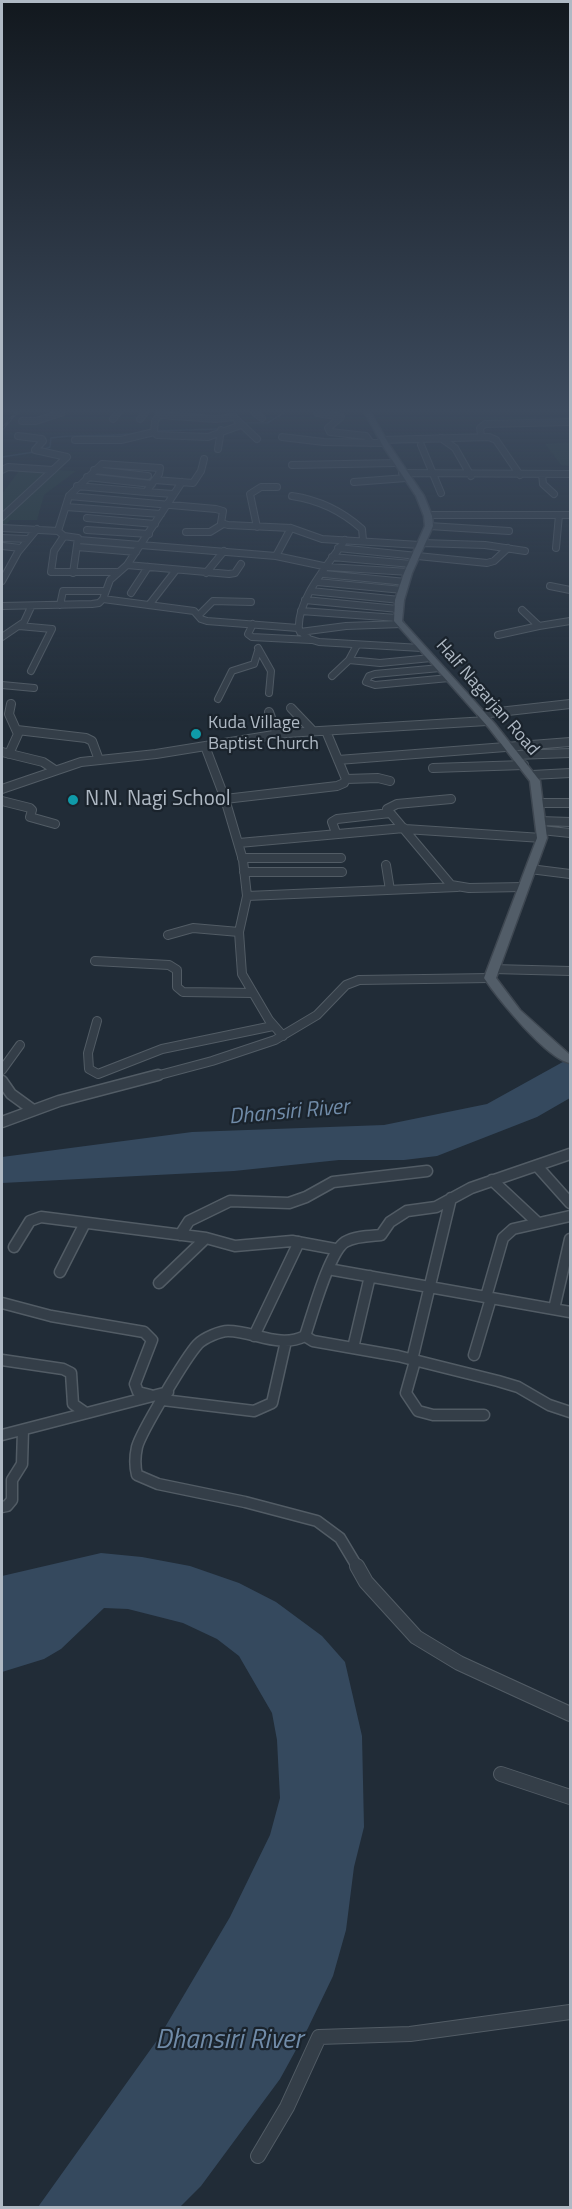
<!DOCTYPE html>
<html>
<head>
<meta charset="utf-8">
<style>
  body { margin:0 }
  #map { position:relative; width:572px; height:2209px; overflow:hidden; background:#212c37; font-family:"Titillium Web",sans-serif }
  canvas { display:block }
  .frame { position:absolute; inset:0; border:3px solid #afb9c4; pointer-events:none }
</style>
</head>
<body>
<div id="map">
<canvas width="572" height="2209"></canvas>
<div class="frame"></div>
</div>
<script>
const ctx = document.querySelector('canvas').getContext('2d');
ctx.lineJoin = 'round';
function fill(path, color) { ctx.fillStyle = color; ctx.fill(path, 'evenodd'); }
function strokePath(path, color, width, dash) { ctx.strokeStyle = color; ctx.lineWidth = width; ctx.lineCap = dash ? 'butt' : 'round'; ctx.setLineDash(dash || []); ctx.stroke(path); }
function write(font, color, halo, rows, align = 'center') {
  ctx.font = font + ' "Titillium Web",sans-serif'; ctx.lineWidth = 4.5; ctx.setLineDash([]); ctx.textBaseline = 'middle'; ctx.strokeStyle = halo; ctx.fillStyle = color; for (const [text, x, y, turn = 0] of rows) {
    ctx.save(); ctx.translate(x, y); ctx.rotate((+turn || 0) * Math.PI / 180); ctx.textAlign = isNaN(turn) ? turn : align; if (halo) ctx.strokeText(text, 0, 0); ctx.fillText(text, 0, 0); ctx.restore();
  }
}
fill(new Path2D(`
  M570 442V466L561 465 545 444Z
  M21 468 76 471 44 495 37 520H10L4 527H2V494Z`), '#243939');
fill(new Path2D(`
  M570 1058V1098L537 1117 437 1156 404 1160H339L234 1171 2 1183V1157L192 1132 384 1125 487 1104Z
  M101 1553 142 1557 190 1566 239 1583 276 1602 322 1636 345 1662 362 1736 364 1827 354 1867 346 1930 333 1976 308 2028 280 2079 201 2186 180 2207H38L158 2039 230 1917 270 1835 280 1798 277 1740 272 1713 239 1656 217 1639 183 1623 128 1609 104 1608 61 1649 44 1659 2 1672V1576Z`), '#35495e');
strokePath(new Path2D(`
  M243 423H267L284 413
  M156 431 219 429
  M42 450 50 447 51 438C80 433 109 438 138 433
  M2 457 34 452`), '#35495e', 1.5);
const minorFar3 = new Path2D(`
  M255 413 262 418
  M317 413 341 417 328 428 330 432 366 436 371 443
  M159 415 216 419 234 417
  M113 419 118 413
  M140 419 145 413
  M237 420 257 439
  M22 421H36L61 413
  M154 432 157 435 208 437 241 425
  M481 436 480 428 485 424 570 422
  M282 437 324 442 384 443
  M441 438 455 448 471 476
  M75 440H121L154 432 155 421 160 413
  M382 440 489 437 496 440 520 475
  M421 445 441 493
  M218 449 221 430
  M292 465 397 463
  M2 470 8 467 53 470
  M94 470 148 476
  M402 473 570 474
  M542 474 543 484 554 494
  M87 477 152 484
  M155 480 193 483 201 471 204 459
  M182 482 127 565 110 580 103 599 194 611 201 619 207 621 298 628
  M354 482 406 478
  M77 486 146 492
  M69 496 216 509 223 511 221 523 228 525 291 528 322 539 420 545
  M292 496C319 500 342 511 362 529L363 540
  M66 507 161 514
  M428 515H570
  M2 517 67 457 35 450 43 441 42 439 18 436
  M87 518 155 524
  M429 526 509 531
  M257 527 250 494 261 487H277
  M2 528 58 531 64 536 78 538 73 573
  M87 530 149 534
  M58 531 69 496 102 464 160 468 159 474 146 492 173 494
  M186 532H210L223 524
  M64 536 54 551 51 572H116
  M2 538 28 539
  M79 540 276 556 328 567 409 572
  M345 540C329 564 296 600 299 630L309 639 319 642 421 648
  M422 543 485 545 525 551
  M2 546 21 548
  M77 547 136 552
  M338 548 487 563 494 561 508 548
  M556 548 559 515
  M276 556 291 528
  M332 557 412 564
  M127 565 229 574 235 573 241 564
  M206 573 224 551
  M324 574 406 582
  M2 581 18 552 37 529
  M317 582 403 590
  M550 586 570 590
  M311 591 400 600
  M131 593 148 567
  M305 600 398 609
  M60 605 63 591H105
  M149 605 176 570
  M2 606 92 604 99 603 103 599
  M522 610 539 626 570 621
  M301 611 397 618
  M200 614 213 601 251 602
  M253 624 248 634 252 637 311 640
  M19 626 52 629 31 671
  M300 632 346 626 401 624
  M498 635 539 626
  M2 637 24 622 31 607
  M258 648 271 671 269 693
  M349 660 380 663 431 658
  M440 668 375 674 369 676 366 682 375 685 449 678
  M332 676 349 660 357 645
  M2 685 34 688
  M218 699 232 671 254 664 258 651`);
const minorFar2 = new Path2D(`
  M291 708 313 731
  M269 712 277 734
  M481 714 570 704
  M17 730 86 738 92 741 99 760
  M205 746 225 799 243 860 247 896 239 932 242 974 269 1020 283 1036
  M2 752 43 762 55 770
  M9 754 18 734 9 714 11 704
  M515 755 570 753
  M338 760 570 742
  M433 768 524 765
  M532 775 570 773
  M346 779 378 778 390 781
  M2 789 81 762 156 754 286 733 487 721
  M225 799 337 786 344 783 346 779 326 731
  M451 799 397 804 387 809 451 885 469 888 523 887
  M2 801 30 808 32 810 30 817 55 824
  M538 803H570
  M540 821 570 822
  M405 829 542 838
  M541 830 570 833
  M336 833 332 822 337 819 390 813
  M239 843 404 828
  M242 858H341
  M386 865 390 890
  M530 869 570 874
  M244 872H342
  M247 896 457 887
  M168 935 193 928 239 932
  M95 961 169 965 177 970V987L183 992 253 993
  M493 969 570 971
  M97 1021 88 1053 89 1069 98 1074 162 1049 273 1026
  M2 1070 20 1045
  M152 1077 212 1061 275 1040 317 1015 346 985 359 980 490 978`);
const minorFar1 = new Path2D(`
  M2 1081 11 1094 33 1110
  M2 1122 59 1101 158 1075
  M537 1166 570 1203
  M492 1180 538 1223
  M180 1235 189 1221 230 1201 289 1203 306 1197 333 1182 427 1171
  M14 1247 30 1221 41 1217 206 1238 235 1246 292 1241 335 1249
  M328 1269 570 1312
  M60 1272 85 1223
  M159 1283 206 1238
  M486 1297 503 1238 513 1229 570 1216
  M2 1303 51 1316 144 1332 152 1340 135 1384 138 1392 150 1395
  M554 1309 570 1239
  M254 1336 299 1242
  M305 1336 313 1341 398 1356 498 1381 518 1387 549 1405 570 1412
  M353 1348 370 1276
  M474 1355 491 1298
  M2 1360 63 1369 71 1373 73 1404 86 1413
  M412 1360 451 1198
  M415 1361 406 1393 418 1411 433 1415H484
  M163 1400 254 1411 272 1403 286 1341
  M2 1435 168 1392
  M2 1507 7 1506 12 1500V1480L22 1464 23 1430
  M358 1568 340 1538 317 1521 245 1502 158 1484 137 1475C135 1467 135 1456 137 1447 141 1432 186 1357 198 1344 204 1338 220 1331 228 1331 254 1331 279 1349 305 1336 312 1316 329 1252 345 1242 355 1236 369 1236 381 1235L390 1222 407 1211 436 1207 471 1188 570 1154`);
const minor = new Path2D(`
  M357 1566 366 1582 416 1637 459 1663 570 1714
  M501 1774 570 1797
  M258 2156 287 2107 319 2037 410 2034 570 2012`);
const major = new Path2D(`
  M365 413H371L390 446 424 496 432 516 433 526 412 573 404 600 402 621 495 724 540 781 547 838 496 978 520 1010 570 1055V1063C547 1059 498 999 484 978L537 838 530 781 489 728 394 621 395 600 404 573 425 526 424 516 416 496 383 446Z`);
strokePath(minorFar3, '#525c65', 8);
strokePath(minorFar2, '#525c65', 10);
strokePath(minorFar1, '#525c65', 13);
strokePath(minor, '#525c65', 16);
strokePath(major, '#3e4751', 3);
strokePath(minorFar3, '#343e48', 6);
strokePath(minorFar2, '#343e48', 8);
strokePath(minorFar1, '#343e48', 10);
strokePath(minor, '#343e48', 14);
fill(major, '#525d68');
const rail = new Path2D(`
  M2 429 16 413`);
strokePath(rail, '#56626f', 3);
strokePath(rail, '#1a232c', 1.5, [4.5]);
const sky = ctx.createLinearGradient(0, 0, 0, 722);
sky.addColorStop(0, '#12181e');
sky.addColorStop(0.57, '#3d4b5e');
sky.addColorStop(1, '#3d4b5e00');
ctx.fillStyle = sky;
ctx.fillRect(0, 0, 572, 722);
for (const [x, y, r, color] of [
  [196,734,6,"#0f9aa8"],
  [73,800,6,"#0f9aa8"]
]) { const dot = new Path2D(); dot.arc(x, y, r, 0, 2 * Math.PI); ctx.fillStyle = color; ctx.fill(dot); strokePath(dot, '#1a232c', 2); }
write('18px', '#afb9c4', '#1a232c', [
  ["Half Nagarjan Road",487,698,49]
]);
write('18px', '#afb9c4', '#1a232c', [
  ["Kuda Village",208,724],
  ["Baptist Church",208,745]
], 'left');
write('21px', '#afb9c4', '#1a232c', [
  ["N.N. Nagi School",85,800]
], 'left');
write('italic 22px', '#708ba8', '#1a232c', [
  ["Dhansiri River",289,1113,-5]
]);
write('italic 27px', '#708ba8', '#1a232c', [
  ["Dhansiri River",229,2041]
]);
</script>
</body>
</html>
